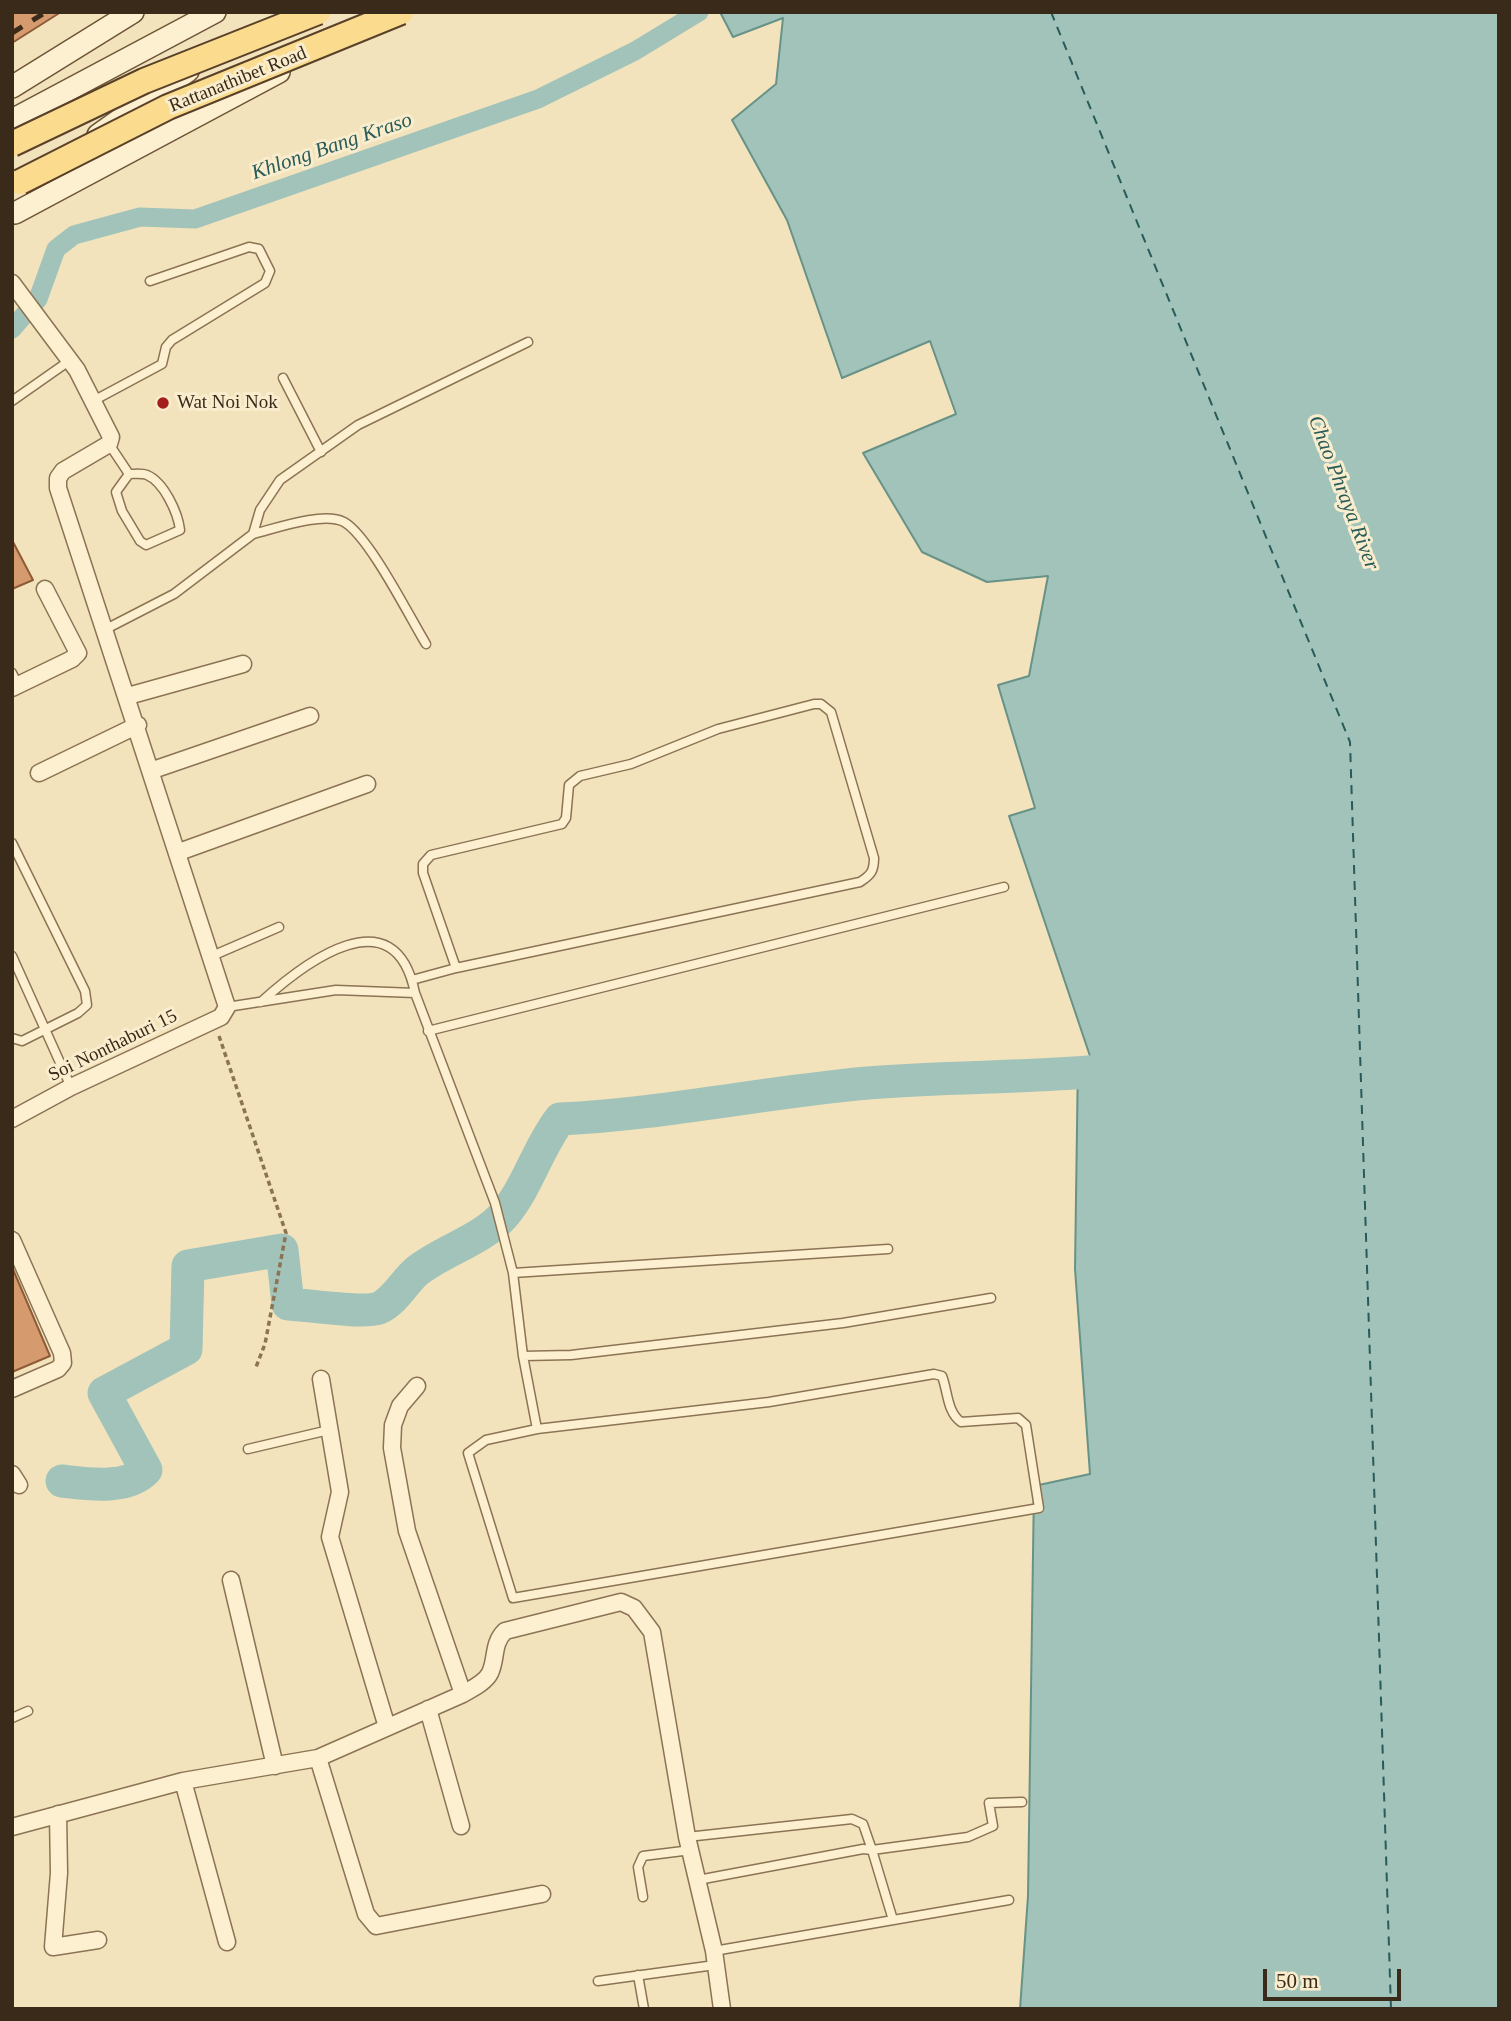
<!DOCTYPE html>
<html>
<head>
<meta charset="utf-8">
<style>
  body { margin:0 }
  #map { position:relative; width:1511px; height:2021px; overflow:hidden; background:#f2e3bc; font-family:Georgia,serif }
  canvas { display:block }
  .frame { position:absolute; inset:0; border:14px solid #3a2a1a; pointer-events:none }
  .scale { position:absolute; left:1263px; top:1969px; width:138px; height:32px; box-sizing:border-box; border:4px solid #3a2a1a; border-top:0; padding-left:9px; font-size:21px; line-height:24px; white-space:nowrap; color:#3a2a1a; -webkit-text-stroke:5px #f9edcd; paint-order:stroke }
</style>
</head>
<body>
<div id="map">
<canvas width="1511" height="2021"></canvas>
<div class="frame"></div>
<div class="scale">50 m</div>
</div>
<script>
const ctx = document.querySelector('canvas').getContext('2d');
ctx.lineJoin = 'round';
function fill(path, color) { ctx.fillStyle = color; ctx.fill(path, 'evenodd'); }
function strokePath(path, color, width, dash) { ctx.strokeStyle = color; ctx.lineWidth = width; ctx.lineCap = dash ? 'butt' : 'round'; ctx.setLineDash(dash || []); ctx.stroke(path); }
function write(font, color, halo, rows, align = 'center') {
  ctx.font = font + ' Georgia,serif'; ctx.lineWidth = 6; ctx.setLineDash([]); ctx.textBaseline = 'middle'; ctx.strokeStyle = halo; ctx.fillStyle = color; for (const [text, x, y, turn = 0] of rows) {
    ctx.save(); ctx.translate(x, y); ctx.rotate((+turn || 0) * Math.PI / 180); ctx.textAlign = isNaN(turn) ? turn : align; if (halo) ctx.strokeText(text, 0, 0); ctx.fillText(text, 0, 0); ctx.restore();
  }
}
const water = new Path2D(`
  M720 12H1499V2009H1020L1028 1896 1034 1486 1090 1474 1075 1269 1078 1058 1091 1059 1009 816 1035 808 998 685 1029 676 1048 576 987 582 922 552 863 453 956 414 930 341 842 378 787 220 732 120 776 84 783 18 733 37Z`);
fill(water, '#a1c3ba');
strokePath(water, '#679288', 2);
strokePath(new Path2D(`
  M12 329 38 299 56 249 74 235 140 217 195 219 538 99 635 51 699 12`), '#a1c3ba', 19);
strokePath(new Path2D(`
  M62 1481C88 1484 127 1490 146 1470L104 1393 186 1349 188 1266 282 1250 288 1304C308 1305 363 1314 379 1308 395 1301 404 1282 417 1271 444 1250 480 1241 503 1216 528 1187 537 1149 560 1119 664 1114 765 1092 868 1083 953 1076 1039 1078 1124 1069`), '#a1c3ba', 33);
strokePath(new Path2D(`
  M1051 12 1350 742 1391 2009`), '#285b59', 2, [9, 7]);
const building = new Path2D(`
  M12 12H61L12 43Z
  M12 540 33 580 12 589Z
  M12 1267 50 1356 12 1372Z`);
fill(building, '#d59b6e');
strokePath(building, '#8e5b37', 2);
const lane = new Path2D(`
  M283 378 321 452
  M12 401 69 361
  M93 401 162 364 166 347 172 340 265 283 270 271 259 249 249 247 150 281
  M109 444 129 474
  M129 474C135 474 142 473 147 475 164 482 178 513 180 530L146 545 140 541 122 511 116 492Z
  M253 534C274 529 323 511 344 522 369 536 409 616 426 644
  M106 629 174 594 253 534 260 510 280 480 358 425 528 342
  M12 673 18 685
  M12 843 85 991 87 1005 78 1013 22 1041 12 1038
  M12 956 71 1087
  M212 956 279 927
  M412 980 456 968 423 873V864L431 855 562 824 566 818 569 785 580 776 631 764 718 729 814 704H821L831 712 874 858C874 871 871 875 860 882L456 968
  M261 1002C305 962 395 894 415 993
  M227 1007 336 990 415 993 495 1203 513 1273 523 1356 571 1355 843 1323 991 1298
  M428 1031 1004 887
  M513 1273 888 1249
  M523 1356 537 1429 769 1402 934 1374 942 1376C948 1392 947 1412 961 1422L1018 1418 1026 1425 1039 1508 513 1598 468 1453 486 1440 537 1429
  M248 1449 329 1430
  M12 1718 28 1711
  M687 1837 852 1819 863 1824 872 1850 968 1837 993 1826 989 1803 1022 1802
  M698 1880 863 1849 872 1850 893 1920
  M643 1897 638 1867 643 1856 691 1850
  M714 1951 1009 1900
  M638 1975 644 2009
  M598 1981 715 1965`);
const street = new Path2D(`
  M12 283 77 370 111 437 109 444 63 471 58 478V488L227 1007 221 1017 71 1087 12 1119
  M12 688 72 659 78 653 45 589
  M128 696 243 664
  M153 770 310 716
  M39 773 138 725
  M179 852 367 784
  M12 1240 62 1353 63 1363 58 1369 12 1389
  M321 1379 340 1492 330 1537 387 1727
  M417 1386 400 1406 393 1425 392 1448 407 1531 463 1694
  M12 1474 19 1485
  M231 1580 275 1766
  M428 1709 461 1826
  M318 1758 366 1914 376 1926 542 1894
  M183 1781 227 1942
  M58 1814 59 1873 53 1947 98 1940
  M12 1827 183 1781 318 1758 463 1694C471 1689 485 1683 490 1673 497 1658 492 1644 505 1631L621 1602 634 1608 652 1632 687 1837 714 1951 722 2009`);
const secondary = new Path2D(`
  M12 87 133 12
  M12 120 215 12
  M98 135 188 71
  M15 213 279 72`);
strokePath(lane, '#8c7354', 11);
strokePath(street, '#8c7354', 19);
strokePath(secondary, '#6e5437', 24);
strokePath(new Path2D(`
  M219 1036 286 1233 265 1344 256 1367`), '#8c7354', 3.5, [5, 3.5]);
strokePath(lane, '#fcf0d0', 8);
strokePath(street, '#fcf0d0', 16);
strokePath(secondary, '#fcf0d0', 21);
strokePath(new Path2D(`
  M12 33 46 12`), '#3a2a1a', 5, [12, 12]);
const primaryBridge = new Path2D(`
  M12 144 144 81 318 12
  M20 182 168 107 401 12`);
strokePath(primaryBridge, '#594029', 28, []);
strokePath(primaryBridge, '#fbdc8f', 24);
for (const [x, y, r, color] of [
  [163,403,7,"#a21f1d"]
]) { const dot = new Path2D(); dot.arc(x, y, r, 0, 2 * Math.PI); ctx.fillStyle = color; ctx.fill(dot); strokePath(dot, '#f9edcd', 2.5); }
write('19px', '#3a2a1a', '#f9edcd', [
  ["Rattanathibet Road",238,80,-22],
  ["Soi Nonthaburi 15",113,1046,-26]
]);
write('19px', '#3a2a1a', '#f9edcd', [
  ["Wat Noi Nok",177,403]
], 'left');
write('italic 21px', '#285b59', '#f9edcd', [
  ["Khlong Bang Kraso",332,147,-19],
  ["Chao Phraya River",1343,493,69]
]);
</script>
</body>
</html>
